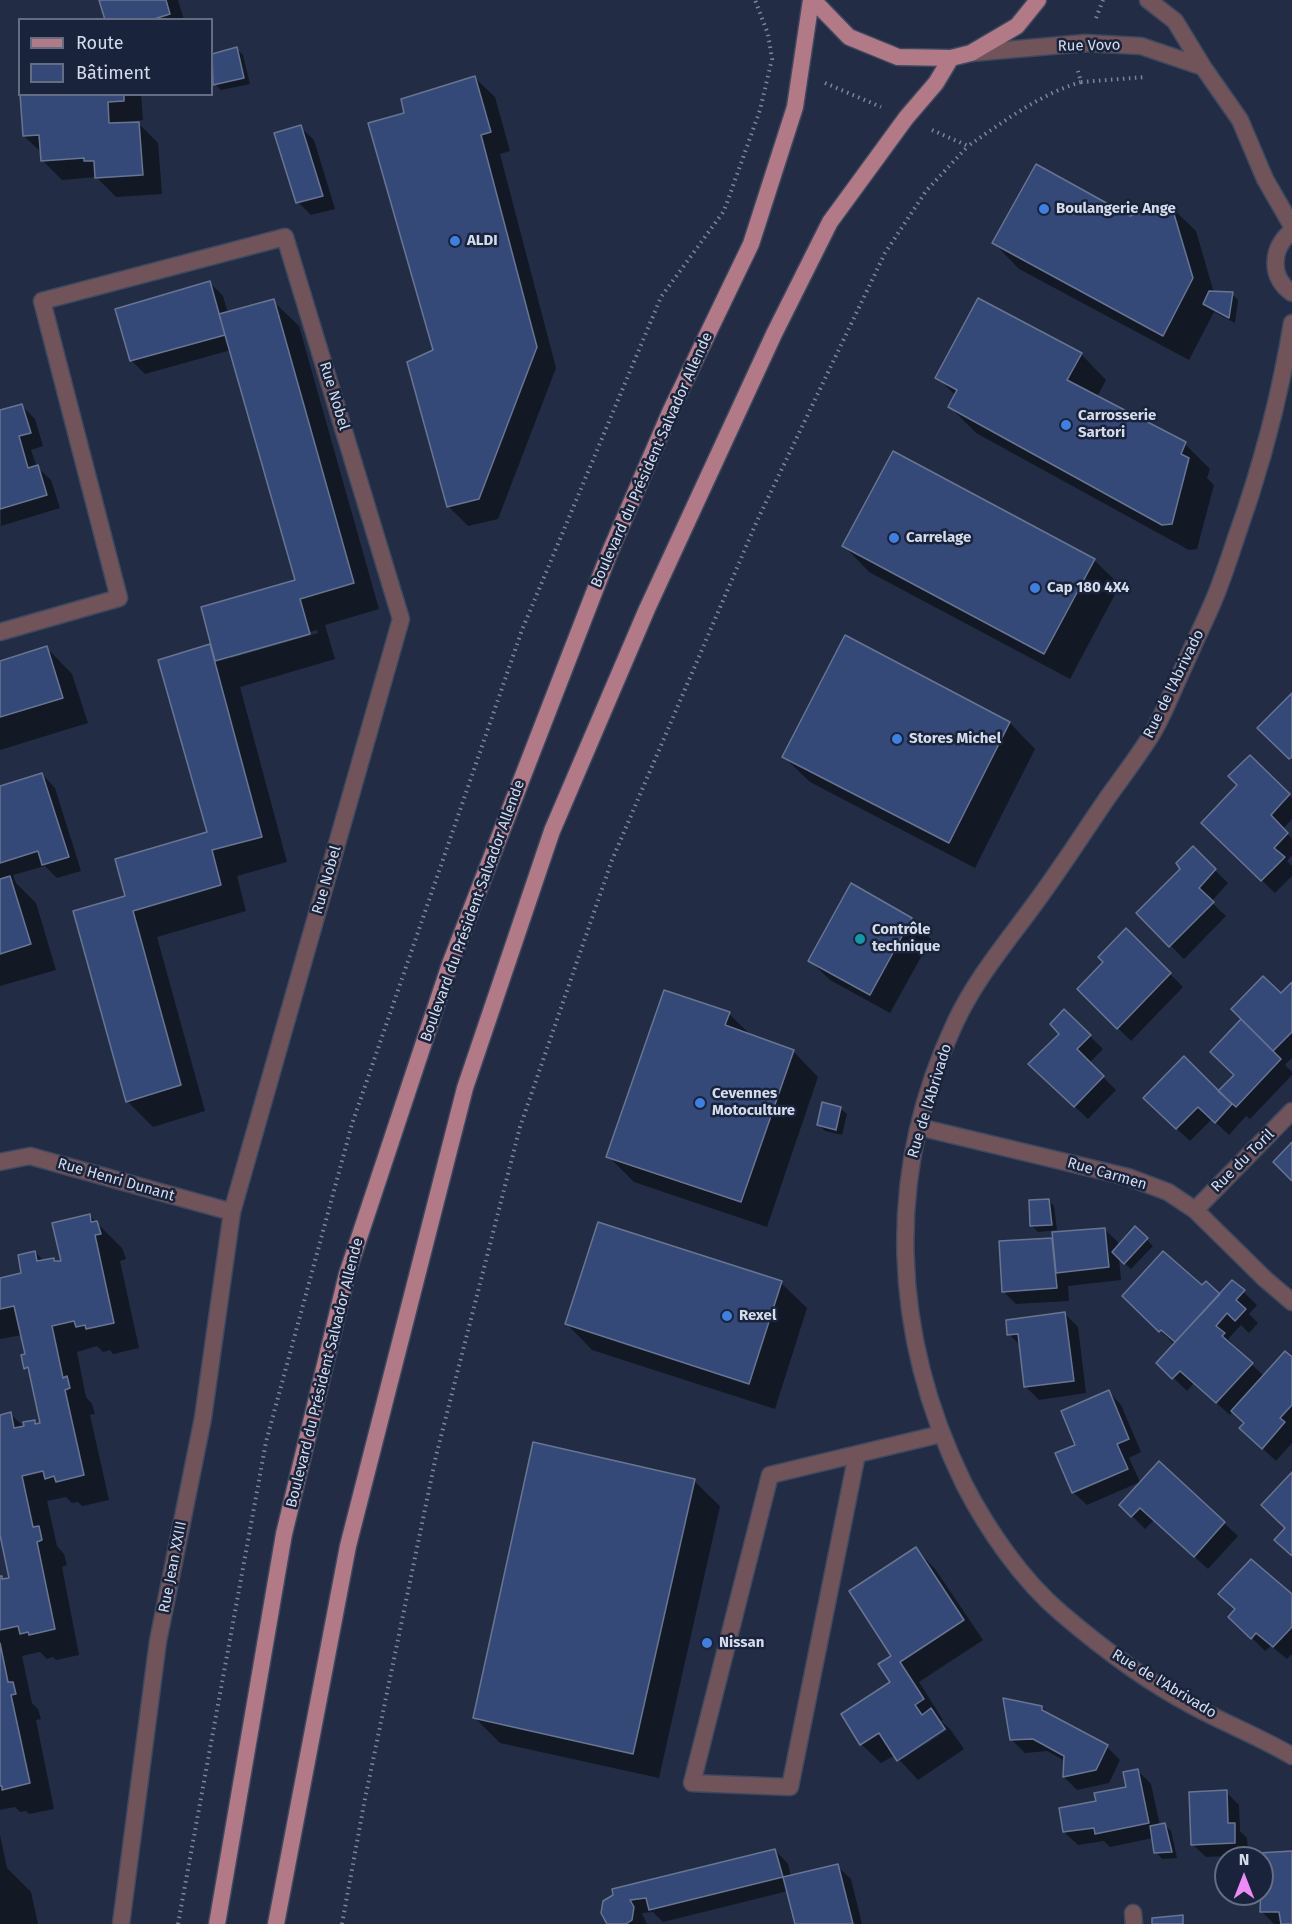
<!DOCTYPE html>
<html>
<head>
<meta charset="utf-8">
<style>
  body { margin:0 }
  #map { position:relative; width:1292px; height:1924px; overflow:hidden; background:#222d45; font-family:"Fira Sans",sans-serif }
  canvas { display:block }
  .legend { position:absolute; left:18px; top:18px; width:195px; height:78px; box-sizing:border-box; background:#19233b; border:2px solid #646d82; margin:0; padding:8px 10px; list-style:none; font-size:18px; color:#d4dcec }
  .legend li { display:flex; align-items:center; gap:12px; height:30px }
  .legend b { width:30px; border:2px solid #646d82 }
  .north { position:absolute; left:1214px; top:1846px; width:60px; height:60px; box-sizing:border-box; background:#19233b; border:2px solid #646d82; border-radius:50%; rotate:0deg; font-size:16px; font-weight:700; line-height:24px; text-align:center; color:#d4dcec }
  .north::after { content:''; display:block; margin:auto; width:21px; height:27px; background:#ef8bf7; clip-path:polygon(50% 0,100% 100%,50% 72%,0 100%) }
</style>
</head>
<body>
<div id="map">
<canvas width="1292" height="1924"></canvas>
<ul class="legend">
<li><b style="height:8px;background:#b27986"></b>Route</li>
<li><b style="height:16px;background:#354979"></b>Bâtiment</li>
</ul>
<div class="north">N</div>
</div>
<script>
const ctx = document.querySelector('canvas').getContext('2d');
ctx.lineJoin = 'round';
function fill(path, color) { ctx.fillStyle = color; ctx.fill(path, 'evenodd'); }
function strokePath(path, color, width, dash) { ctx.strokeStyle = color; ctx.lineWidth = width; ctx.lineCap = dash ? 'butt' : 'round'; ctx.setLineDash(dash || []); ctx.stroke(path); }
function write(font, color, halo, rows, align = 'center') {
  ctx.font = font + ' "Fira Sans",sans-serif'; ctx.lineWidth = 5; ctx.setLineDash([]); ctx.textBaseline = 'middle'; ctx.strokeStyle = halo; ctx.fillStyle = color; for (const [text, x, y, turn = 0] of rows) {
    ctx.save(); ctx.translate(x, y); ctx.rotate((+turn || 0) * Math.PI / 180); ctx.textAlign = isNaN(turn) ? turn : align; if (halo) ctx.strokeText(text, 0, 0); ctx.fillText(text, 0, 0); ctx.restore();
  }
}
fill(new Path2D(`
  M101 0H178L184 20H107Z
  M237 49 243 55 250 84 221 90 215 84 212 73V55Z
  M475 78 495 97 510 151 500 154 556 368 498 519 468 526 448 506 435 351 406 114Z
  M22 94H141L143 120 136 121 158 143 162 194 116 197 96 177 62 180 42 160V153L24 136Z
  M300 127 314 140 335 209 311 215 298 202Z
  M1170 206 1196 231 1214 293 1232 294 1238 300 1235 323 1214 312 1189 360 1019 269 994 243 1130 217Z
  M210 283 223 296 228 313 273 301 299 326 379 609 325 625 335 659 240 687 287 862 237 876 246 911 157 937 205 1111 153 1127 127 1101V897L209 833 160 661 212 645 297 581 231 350 145 374 132 361 117 310ZM317 630 318 633 231 658V655Z
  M1081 354 1106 380 1097 397 1185 444 1210 469 1207 478 1214 485 1197 549 1189 550 976 433 950 407 956 396 937 377Z
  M21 405 35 419 43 446 31 450 37 467 51 480 60 508 1 526 0 412Z
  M844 546 1094 560 1120 585 1070 679 869 572Z
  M846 637 1010 723 1035 749 975 868 810 782 784 757Z
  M47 648 72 674 88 723 0 750V662Z
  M1250 757 1292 798V819L1283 829 1292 839V855L1287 861 1292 866V876L1275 893 1203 823 1239 786Z
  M42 774 55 788 81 871 57 878 45 866 13 875 16 883 36 903 56 970 0 986V788Z
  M1193 849 1228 883 1211 902 1226 916 1184 959 1138 913 1182 870Z
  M911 919 931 939 890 1013 830 980 810 961Z
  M1126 930 1183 987 1131 1041 1079 989 1105 962Z
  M1292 984V1058L1285 1065 1292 1072V1075L1250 1119 1246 1116 1229 1135 1212 1119 1190 1141 1158 1111 1218 1093 1236 1075 1281 995Z
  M665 992 729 1014 752 1036 793 1051 818 1077 767 1227 634 1182 608 1156Z
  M1064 1011 1103 1049 1089 1063 1116 1090 1088 1119 1043 1077 1061 1034Z
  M840 1108 847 1114 842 1135 825 1131 819 1125Z
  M1048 1200 1054 1206 1057 1230 1038 1232 1032 1226Z
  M89 1215 122 1248 126 1259 120 1261 139 1348 113 1354 110 1350 103 1352 97 1346 77 1352 86 1397 92 1404 95 1414 90 1415 109 1500 82 1506 78 1502 72 1503 66 1497 47 1501 57 1546 64 1554 67 1565 62 1567 79 1655 56 1660 53 1657 47 1659 40 1652 22 1656 32 1703 38 1709 41 1719 36 1720 54 1809 29 1814 26 1811 20 1812 15 1807 0 1810V1578L4 1580 10 1579 0 1529V1416L11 1414 27 1430 34 1422 38 1425 42 1424 31 1373 25 1368 27 1355 22 1335 0 1339V1279L23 1274 35 1252 44 1261 54 1259 57 1263 63 1262Z
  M1135 1228 1153 1246 1131 1269 1119 1258 1121 1280 1068 1286 1069 1301 1016 1304 1003 1291 1001 1243 1054 1240 1104 1229 1118 1242V1247Z
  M1233 1282 1257 1305 1249 1314 1258 1323 1249 1333 1241 1325 1228 1339 1237 1348 1235 1349 1264 1376 1292 1359V1443L1276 1461 1241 1428 1246 1423 1233 1411 1230 1415 1194 1383 1187 1391 1158 1363 1175 1345 1124 1296 1202 1287 1220 1296Z
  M781 1283 807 1308 775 1409 592 1350 567 1324Z
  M1065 1314 1078 1327 1086 1393 1039 1400 1026 1387 1021 1346 1009 1334Z
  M1108 1391 1121 1405 1141 1452 1129 1458 1140 1482 1087 1505 1073 1492 1077 1446Z
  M1159 1463 1238 1536 1208 1569 1154 1520 1145 1529 1121 1505Z
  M694 1481 720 1506 659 1778 500 1743 474 1717Z
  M916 1549 935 1569 983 1640 919 1682 943 1720 941 1721 950 1729 964 1749 918 1780 895 1755 881 1763 861 1744 893 1682V1656ZM945 1727 947 1730 901 1760V1757Z
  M1292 1596V1654L1287 1659 1271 1646 1265 1651 1231 1617Z
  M1042 1707 1052 1717 1107 1747 1120 1760 1109 1783 1077 1790 1064 1777 1065 1761 1047 1751 1025 1753 1011 1739Z
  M1138 1771 1151 1784 1160 1826 1165 1825 1171 1831 1177 1858 1162 1859 1156 1852 1153 1838 1110 1847 1104 1841 1078 1845 1064 1832 1098 1802 1128 1788Z
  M1226 1792 1239 1805 1240 1831 1247 1838 1248 1855 1206 1857 1192 1844Z
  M0 1835 7 1868 31 1892 38 1924H0Z
  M775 1850 788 1864 791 1876 837 1866 851 1879 862 1924H796L788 1891 663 1922 653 1912 642 1913 647 1924H610L605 1902Z
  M1292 1852V1924H1274L1262 1912V1858H1260Z`), '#0007');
const building = new Path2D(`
  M99 0H166L170 14 151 20H105Z
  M237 47 244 78 213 85 212 54Z
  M475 76 491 132 481 135 537 347 479 499 447 507 407 362 433 350 368 123 404 113 401 99Z
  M20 94H124V101L108 102 109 123 139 122 143 175 95 178 94 161H84V158L41 161 39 135 23 136Z
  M301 125 323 196 296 203 274 133Z
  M1036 164 1130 216 1171 204 1193 278 1163 336 992 243Z
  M210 281 225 335 130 361 115 309Z
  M1209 291 1233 292 1229 318 1203 304Z
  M978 298 1082 353 1067 380 1186 442 1181 454 1189 458 1172 524 1162 525 948 407 957 390 935 378Z
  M274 299 354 583 300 599 310 634 215 661 201 607 295 580 219 314Z
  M22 404 31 433 19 436 28 468 38 465 47 495 0 509V410Z
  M893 451 1095 559 1044 654 842 546Z
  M845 635 1010 722 949 843 782 757Z
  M210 644 262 837 212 850 221 885 133 911 181 1085 126 1102 73 911 125 896 115 859 207 832 158 660Z
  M47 646 63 698 0 717V661Z
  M1292 693V757L1289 759 1257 728Z
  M1250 755 1290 794 1271 815 1288 833 1274 848 1285 857 1261 881 1201 823 1237 785 1228 776Z
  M42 773 69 857 42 865 38 851 0 863V786Z
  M1193 846 1216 869 1199 888 1214 902 1169 947 1136 913 1180 869 1176 863Z
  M10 876 31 944 0 954V879Z
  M851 883 912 918 870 995 808 961Z
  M1126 928 1171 973 1117 1029 1077 989 1103 962 1098 957Z
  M1263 976 1281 993 1292 982V1032L1273 1051 1231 1009Z
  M664 990 730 1012 725 1025 794 1050 741 1202 606 1157Z
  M1064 1009 1091 1035 1077 1049 1104 1076 1074 1107 1028 1064 1059 1034 1050 1024Z
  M1241 1019 1281 1059 1236 1107 1218 1091 1234 1075 1210 1052Z
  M1184 1056 1232 1104 1215 1123 1198 1107 1176 1129 1143 1098Z
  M822 1102 841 1107 836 1130 817 1125Z
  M1292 1142V1181L1273 1162Z
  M1049 1199 1052 1225 1030 1226 1029 1200Z
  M90 1214 91 1222 97 1221 101 1234 95 1235 114 1323 86 1329 85 1325 76 1327 74 1321 52 1326 63 1378 67 1376 70 1388 65 1390 84 1475 56 1482 54 1476 45 1479 43 1471 22 1476 33 1527 39 1526 42 1540 37 1542 55 1629 29 1635 28 1632 20 1634 18 1626 0 1630V1576H2V1579L9 1578 0 1535V1415L11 1412 14 1428 24 1426 23 1422 35 1420V1424L40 1423 28 1367 24 1369 21 1355 25 1354 14 1306 0 1309V1278L21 1273 18 1255 35 1251 37 1261 54 1258V1261H61L52 1223Z
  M598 1222 782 1281 749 1384 565 1324Z
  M1135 1226 1148 1238 1124 1264 1112 1252Z
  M1105 1228 1109 1267 1056 1273 1052 1232Z
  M1052 1238 1057 1288 1002 1292 999 1241Z
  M1163 1251 1202 1285 1206 1281 1220 1294 1175 1342 1161 1330 1159 1332 1122 1296Z
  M1232 1280 1245 1290 1236 1300 1246 1309 1235 1321 1227 1313 1216 1326 1225 1333 1222 1336 1253 1363 1216 1403 1180 1371 1172 1379 1156 1363Z
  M1065 1312 1074 1381 1024 1387 1018 1334 1007 1335 1006 1320Z
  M1285 1351 1292 1357V1405L1280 1418 1285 1422 1262 1449 1239 1428 1244 1423 1231 1411Z
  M1109 1390 1129 1439 1117 1444 1128 1469 1072 1493 1055 1453 1075 1445 1061 1411Z
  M533 1442 695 1479 633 1754 473 1718Z
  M1159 1461 1225 1522 1194 1557 1140 1508 1131 1517 1119 1505Z
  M1292 1472V1556L1274 1540 1285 1528 1261 1505Z
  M916 1547 964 1620 900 1662 924 1699 915 1705 922 1715 931 1708 945 1729 897 1761 879 1733 860 1745 841 1714 890 1682 878 1664 891 1656 849 1591Z
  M1251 1559 1292 1594V1627L1273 1647 1256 1633 1251 1639 1228 1617 1235 1609 1218 1594Z
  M0 1643 8 1682H13L16 1694 11 1695 30 1783 2 1790V1786H0Z
  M1003 1698 1042 1706V1710L1108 1745 1096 1770 1063 1777 1064 1756 1033 1739 1010 1740Z
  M1138 1769 1149 1823 1095 1834 1094 1828 1063 1832 1059 1808 1096 1801 1094 1793 1126 1787 1123 1772Z
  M1227 1790 1228 1823H1235V1843L1191 1845 1189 1792Z
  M1165 1823 1172 1852 1154 1853 1150 1826Z
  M775 1849 783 1877 649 1910 646 1898 630 1900 634 1907 632 1920 626 1924H607L601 1913 603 1901 613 1895 612 1889Z
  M1292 1851V1924H1281L1279 1912H1260L1262 1858H1258V1853Z
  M838 1864 853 1924H795L783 1877Z
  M1183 1915V1924H1152V1918Z`);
fill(building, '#354979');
strokePath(building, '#687592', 1.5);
const service = new Path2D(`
  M857 1454 790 1787 692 1783 770 1475 941 1434
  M1133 1913 1134 1924`);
const minor = new Path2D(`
  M1148 0 1175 21 1203 67 1240 120 1265 179 1292 226
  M971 53 1085 43 1141 46 1203 67
  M1292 231C1271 248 1269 277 1292 293
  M1292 323C1280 397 1261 468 1236 538 1229 559 1222 581 1213 602 1204 623 1194 643 1185 664 1174 687 1165 712 1152 734 1139 755 1123 776 1108 797 1084 832 1061 868 1036 902 1007 942 976 978 955 1023 884 1174 891 1335 964 1484 987 1529 1022 1580 1061 1613 1102 1648 1145 1681 1193 1706 1226 1724 1260 1737 1292 1756
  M0 632 119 598 42 301 285 237 401 619 232 1212 203 1418 158 1641 121 1924
  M919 1127 1128 1177 1168 1192 1195 1210 1265 1279 1292 1302
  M0 1162 30 1156 232 1212
  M1195 1210 1292 1111`);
const primary = new Path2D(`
  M813 0 849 37 898 57 951 58 971 53 1017 26 1038 0
  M217 1924 284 1534 347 1274 450 964 609 554 671 410 751 244 795 107 811 0
  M276 1924 348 1546 465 1088 552 831 647 609 774 334 830 222 906 118 936 83 951 58`);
strokePath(service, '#3e4960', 19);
strokePath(minor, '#3e4960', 19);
strokePath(primary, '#3e4960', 19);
strokePath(new Path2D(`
  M1096 18 1103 0
  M1081 82 1146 77
  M825 83 881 107
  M932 130 968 146C1003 122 1040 94 1081 82L1078 71
  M178 1924 266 1442 352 1124 522 630 661 297 724 211 760 110 772 59 768 34 755 0
  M342 1924 364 1804 436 1456 520 1127 612 860 757 521 885 253 926 191 968 146`), '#7d879b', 4, [1.5, 4.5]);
strokePath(service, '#70545a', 16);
strokePath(minor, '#70545a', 16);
strokePath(primary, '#b27986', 16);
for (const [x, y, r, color] of [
  [1044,209,6,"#3f7fe0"],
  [455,241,6,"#3f7fe0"],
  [1066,425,6,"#3f7fe0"],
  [894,538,6,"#3f7fe0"],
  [1035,588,6,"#3f7fe0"],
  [897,739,6,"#3f7fe0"],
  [860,939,6,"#0f9aa8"],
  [700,1103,6,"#3f7fe0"],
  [727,1316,6,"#3f7fe0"],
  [707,1643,6,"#3f7fe0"]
]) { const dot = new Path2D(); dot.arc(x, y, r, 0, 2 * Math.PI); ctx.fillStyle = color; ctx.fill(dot); strokePath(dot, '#19233b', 2); }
write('15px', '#d4dcec', '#19233b', [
  ["Rue Vovo",1089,46,-1],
  ["Rue Nobel",334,396,73],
  ["Boulevard du Président Salvador Allende",652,460,-66],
  ["Rue de l'Abrivado",1174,684,-64],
  ["Rue Nobel",327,880,-74],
  ["Boulevard du Président Salvador Allende",473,911,-70],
  ["Rue de l'Abrivado",930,1101,-73],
  ["Rue du Toril",1243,1161,-45],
  ["Rue Carmen",1107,1174,16],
  ["Rue Henri Dunant",116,1180,16],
  ["Boulevard du Président Salvador Allende",325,1373,-76],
  ["Rue Jean XXIII",173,1567,-79],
  ["Rue de l'Abrivado",1164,1684,31]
]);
write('bold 15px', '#d4dcec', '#19233b', [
  ["Boulangerie Ange",1056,209],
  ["ALDI",467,241],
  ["Carrosserie",1078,416],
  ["Sartori",1078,433],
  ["Carrelage",906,538],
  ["Cap 180 4X4",1047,588],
  ["Stores Michel",909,739],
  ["Contrôle",872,930],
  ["technique",872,947],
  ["Cevennes",712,1094],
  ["Motoculture",712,1111],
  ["Rexel",739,1316],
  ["Nissan",719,1643]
], 'left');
</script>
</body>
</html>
